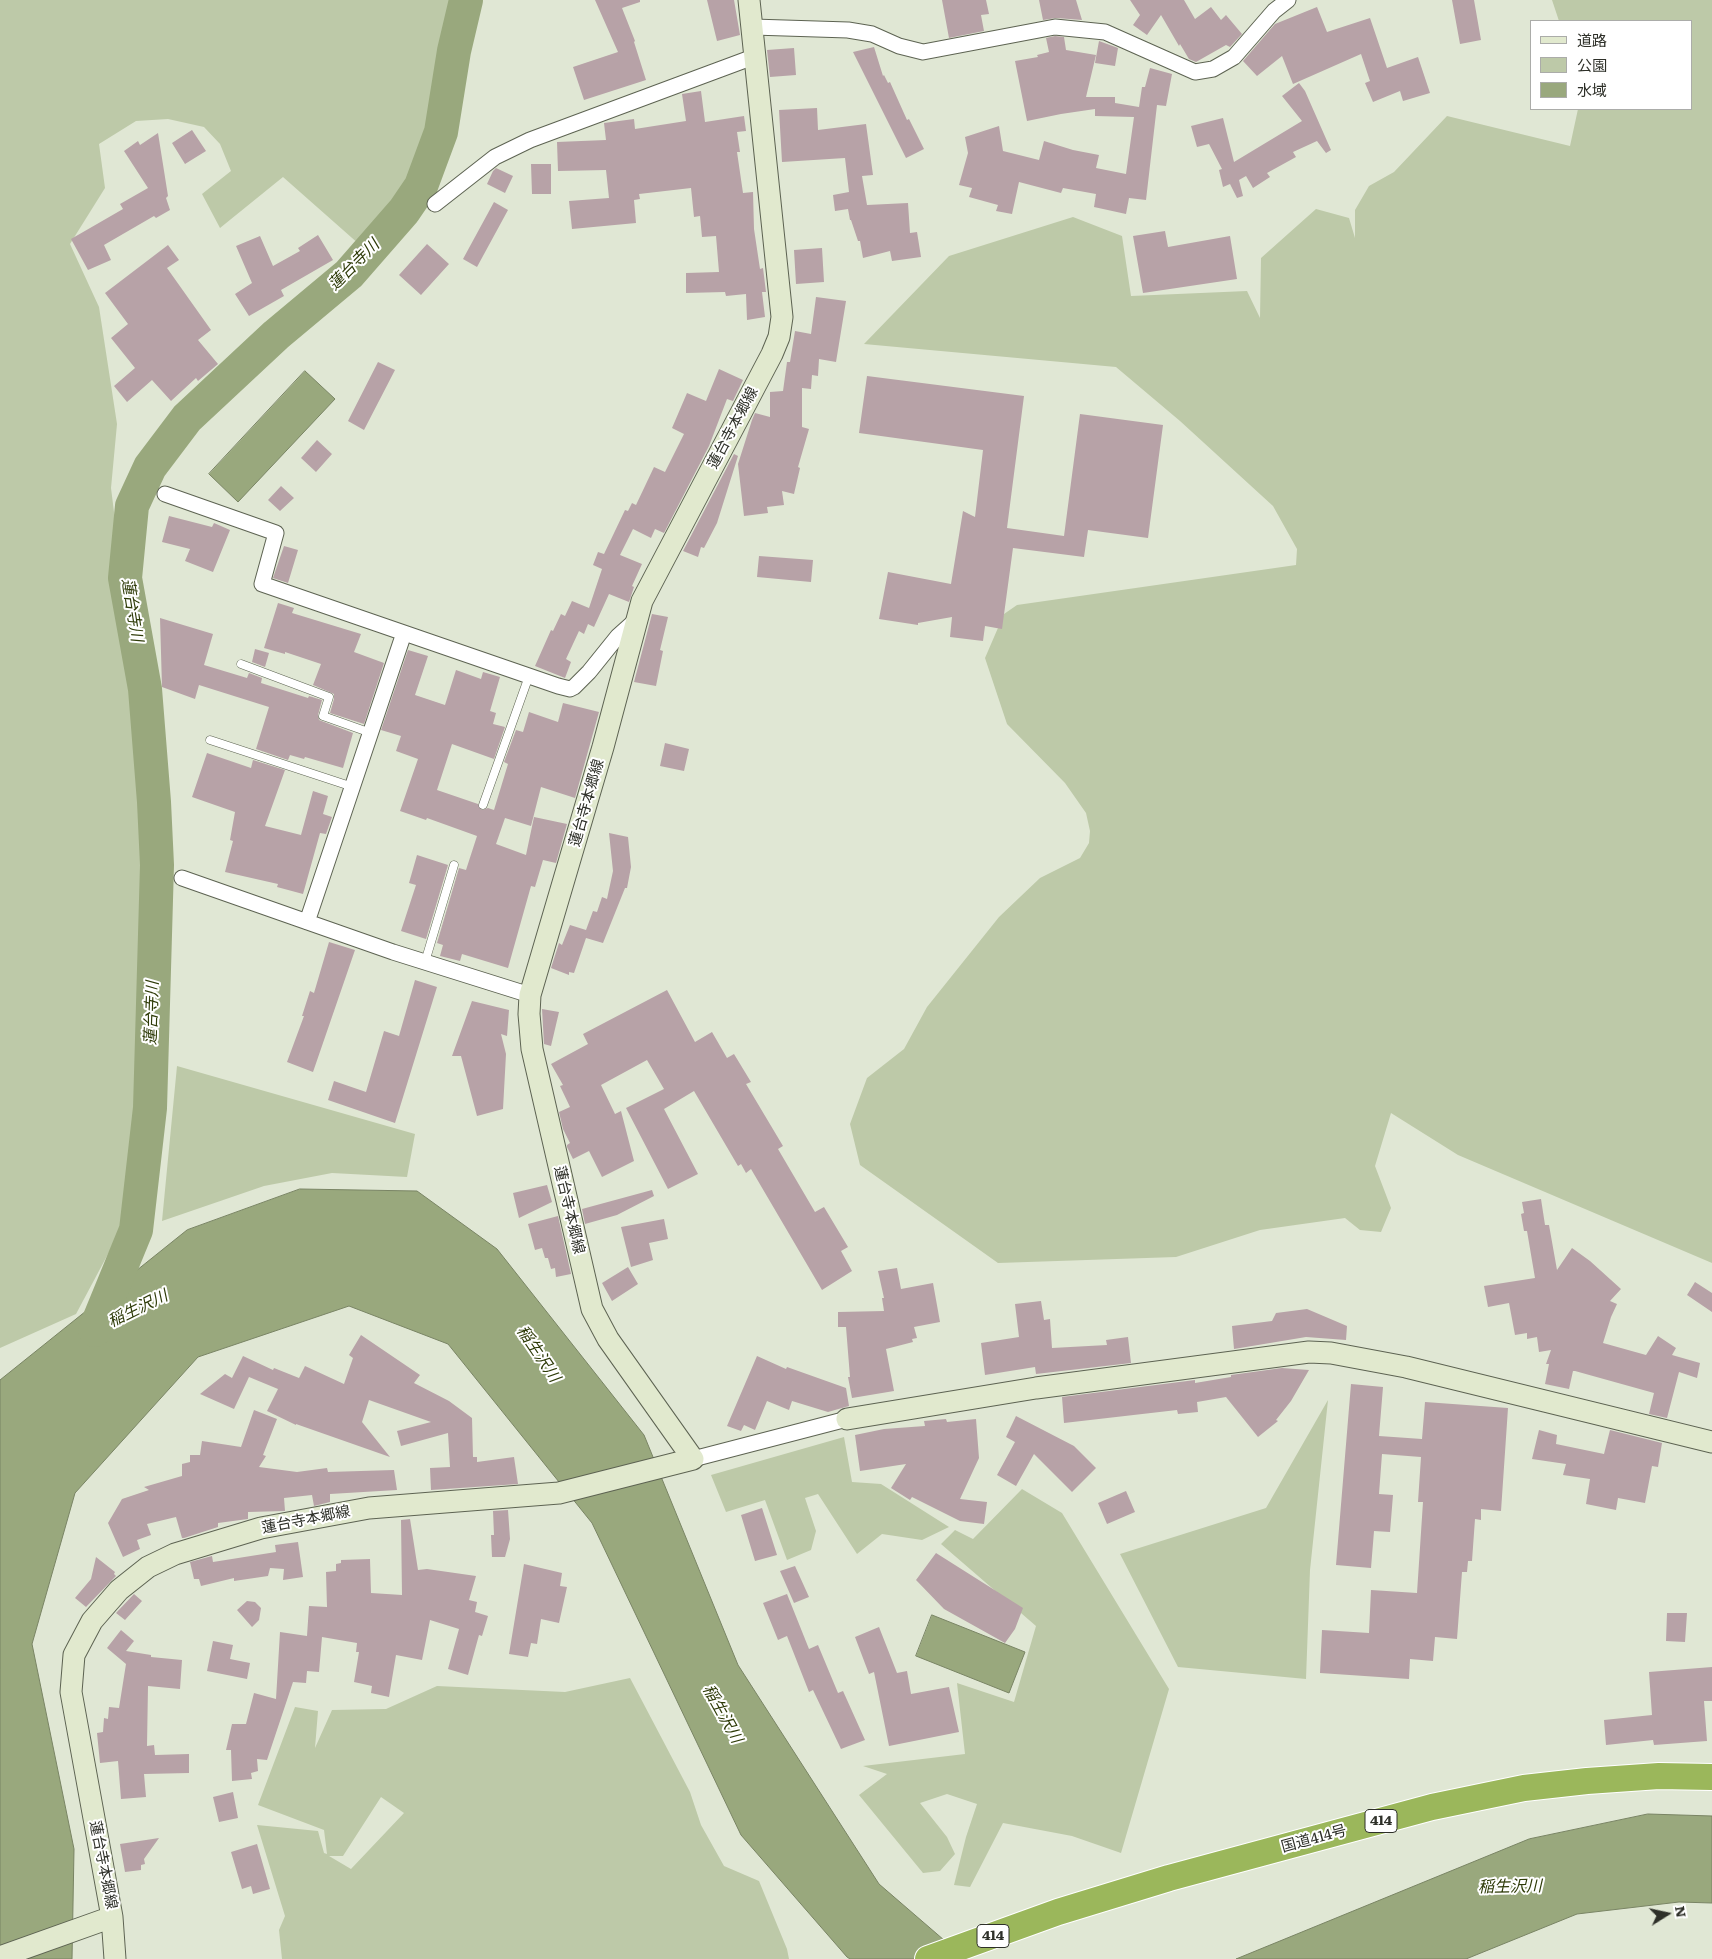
<!DOCTYPE html>
<html>
<head>
<meta charset="utf-8">
<style>
  body { margin:0 }
  #map { position:relative; width:1712px; height:1959px; overflow:hidden; background:#e0e7d4; font-family:Literata,"Noto Sans JP",serif }
  canvas { display:block }
  .legend { position:absolute; left:1530px; top:20px; width:162px; height:90px; box-sizing:border-box; background:#fff; border:1px solid #abaca9; margin:0; padding:6px 9px; list-style:none; font-size:15px; color:#2e3029 }
  .legend li { display:flex; align-items:center; gap:10px; height:25px }
  .legend b { width:25px; border:1px solid #abaca9 }
  .north { position:absolute; left:1642px; top:1889px; width:50px; height:50px; -webkit-text-stroke:4px #fff; paint-order:stroke; rotate:80deg; font-size:14px; font-weight:700; line-height:20px; text-align:center; color:#2e3029 }
  .north::after { content:''; display:block; margin:auto; width:18px; height:22px; background:#2e3029; clip-path:polygon(50% 0,100% 100%,50% 72%,0 100%) }
</style>
</head>
<body>
<div id="map">
<canvas width="1712" height="1959"></canvas>
<ul class="legend">
<li><b style="height:6px;background:#e1e9ce"></b>道路</li>
<li><b style="height:14px;background:#bdc9a8"></b>公園</li>
<li><b style="height:14px;background:#99a87d"></b>水域</li>
</ul>
<div class="north">N</div>
</div>
<script>
const ctx = document.querySelector('canvas').getContext('2d');
ctx.lineJoin = 'round';
function fill(path, color) { ctx.fillStyle = color; ctx.fill(path, 'evenodd'); }
function strokePath(path, color, width, dash) { ctx.strokeStyle = color; ctx.lineWidth = width; ctx.lineCap = dash ? 'butt' : 'round'; ctx.setLineDash(dash || []); ctx.stroke(path); }
function write(font, color, halo, rows, align = 'center') {
  ctx.font = font + ' Literata,"Noto Sans JP",serif'; ctx.lineWidth = 4; ctx.setLineDash([]); ctx.textBaseline = 'middle'; ctx.strokeStyle = halo; ctx.fillStyle = color; for (const [text, x, y, turn = 0] of rows) {
    ctx.save(); ctx.translate(x, y); ctx.rotate((+turn || 0) * Math.PI / 180); ctx.textAlign = isNaN(turn) ? turn : align; if (halo) ctx.strokeText(text, 0, 0); ctx.fillText(text, 0, 0); ctx.restore();
  }
}
fill(new Path2D(`
  M0 0H455L449 49 429 145 402 194 360 245 283 177 220 228 202 194 231 171 220 144 204 127 168 119 136 121 99 144 105 188 70 244 99 307 117 424 111 488 143 745 149 852 144 1038 137 1165 124 1224 76 1314 0 1348Z
  M1552 0H1712V1263L1458 1155 1391 1113 1375 1166 1391 1208 1381 1232 1360 1230 1345 1218 1260 1230 1176 1257 998 1263 860 1165 850 1124 867 1078 904 1049 927 1007 999 917 1040 878 1080 858 1089 843 1090 831 1086 813 1065 783 1007 724 985 658 1004 614 1017 605 1296 565 1297 549 1273 506 1180 421 1116 367 864 344 949 256 1073 217 1122 236 1131 296 1247 291 1260 318 1261 258 1316 209 1349 218 1355 238V210L1369 186 1394 172 1447 116 1570 146 1578 109H1691V21H1559Z
  M177 1066 415 1134 407 1177 332 1173 264 1186 162 1221Z
  M1328 1400 1310 1570 1306 1679 1178 1667 1120 1554 1266 1508Z
  M844 1437 852 1482 881 1484 949 1527 922 1540 882 1534 857 1554 818 1494 805 1498 816 1531 811 1550 787 1560 765 1500 726 1512 711 1475Z
  M1022 1489 1062 1513 1169 1689 1121 1853 1072 1836 1003 1823 970 1887 954 1885 966 1837 977 1804 947 1794 920 1803 947 1837 955 1854 940 1871 923 1873 859 1795 887 1774 863 1766 965 1754 957 1683 1014 1702 1036 1626 941 1544 955 1530 973 1539Z
  M630 1678 690 1792 701 1825 724 1866 759 1881 787 1949 789 1959H282L279 1930 285 1916 257 1825 318 1831 324 1853 327 1854 324 1830 258 1805 295 1707 318 1711 315 1748 332 1710 386 1709 437 1686 565 1692ZM381 1797 404 1813 351 1869 329 1856H343Z`), '#bdc9a8');
const water = new Path2D(`
  M305 371 335 399 238 502 209 474Z
  M300 1189 417 1191 497 1249 644 1435 738 1665 879 1884 966 1959H850L847 1957 741 1835 592 1523 448 1344 349 1306 198 1357 75 1493 32 1644 74 1849 72 1959H0V1380L187 1230Z
  M932 1615 1025 1652 1009 1693 916 1656Z
  M1648 1814 1712 1816V1903L1679 1902 1577 1914 1466 1959H1236L1529 1839Z`);
fill(water, '#99a87d');
strokePath(water, '#798464', 1);
strokePath(new Path2D(`
  M95 1330 136 1230 150 1108 157 865 154 802 145 689 125 578 132 506 150 467 187 418 276 335 349 274 404 211 421 186 441 132 454 51 466 0`), '#99a87d', 34);
fill(new Path2D(`
  M595 0H640V2L622 8 635 41 634 42 646 80 584 100 573 67 618 52Z
  M707 0H734L740 35 717 41Z
  M942 0H986L989 14 981 15 984 31 949 38Z
  M1039 0H1076L1082 20 1056 18 1043 20Z
  M1130 0H1184L1195 19 1211 7 1221 20 1226 15 1242 34 1230 47 1226 45 1196 62 1189 59 1180 44 1179 46 1161 15 1147 35 1133 25 1140 15Z
  M1452 0H1474L1481 40 1460 44Z
  M1317 7 1327 32 1370 18 1387 68 1418 57 1430 93 1403 101 1400 91 1373 102 1365 83 1370 81 1361 54 1293 84 1282 56 1257 76 1243 61 1275 24Z
  M1055 36 1064 37 1066 50 1096 55 1086 97H1115V103L1139 107 1142 87H1145L1150 68 1172 74 1166 106 1157 105 1146 200 1129 198 1126 214 1094 207 1096 194 1063 188 1061 193 1019 182 1012 214 996 211 998 205 969 197 972 188 959 185 968 153 965 137 999 126 1003 151 1039 160 1044 141 1073 150 1099 155 1096 168 1126 174 1134 117 1095 116V109L1061 114 1027 121 1015 61 1038 57 1037 55 1049 52 1046 38Z
  M1099 41 1118 48 1115 66 1095 63Z
  M874 47 883 76 884 75 888 83 890 82 907 120 909 119 924 149 906 158 853 52Z
  M794 48 796 75 770 77 767 50Z
  M1299 83 1305 91 1331 150 1326 153 1317 141 1293 152 1296 157 1267 173 1270 177 1253 188 1246 176 1239 180 1243 196 1237 198 1230 184 1223 187 1219 170 1222 169 1209 144 1197 147 1191 126 1223 118 1234 162 1302 121 1282 96Z
  M701 91 705 122 744 116 746 131 737 132 740 152H737L743 193 753 192 754 229 760 269 763 268 766 292H762L765 317 747 320 746 294 726 296 725 292 686 293V273L719 272 716 236 702 237 700 216 694 217 691 188 639 194 640 199 634 200 636 223 572 229 569 201 609 198 606 170 558 171 557 142 606 140 604 123 634 119 635 129 686 121 682 94Z
  M817 108 818 130 866 124 873 175 862 176 867 205 908 203 910 233 917 232 921 257 892 261 890 251 863 258 860 241H858L851 220H850L848 209 835 211 833 195 849 192 845 158 782 162 779 110Z
  M192 130 206 151 185 164 172 143Z
  M158 133 168 196 166 198 170 210 156 218 154 216 104 245 111 260 88 270 71 239 123 209 120 204 148 188 124 151 138 141 140 145Z
  M531 164H551V194H532Z
  M496 168 513 176 505 193 487 184 493 171Z
  M494 202 508 210 477 267 463 259Z
  M1165 231 1168 247 1230 236 1237 279 1143 293 1133 236Z
  M318 235 333 260 281 290 284 296 249 316 235 294 252 283 236 246 260 236 273 266 300 251 298 248Z
  M427 244 449 264 421 295 399 275Z
  M168 245 179 260 167 268 211 330 198 340 218 364 198 381 196 378 171 401 152 380 127 402 114 386 135 368 111 338 128 324 105 293Z
  M822 248 824 282 796 284 794 250Z
  M816 297 846 301 836 362 819 359 818 376 812 375 811 389 802 388V427L809 429 798 467 800 468 794 494 782 491 784 505 767 507 768 513 744 516 738 464 752 420 755 413 770 417V392L783 391 787 362H790L795 331 811 334Z
  M378 362 395 370 364 430 348 421Z
  M719 369 743 380 733 401 727 399 709 446 664 533 655 529 651 538 633 529 620 555 642 564 632 586 634 587 629 602 609 594 594 627 588 624 584 634 579 631 566 659 571 662 565 678 535 666 551 630 553 631 561 614 565 616 572 601 589 608 602 569 593 565 598 552 604 554 625 510 628 511 632 503 636 505 654 467 665 472 684 434 672 428 687 393 706 401Z
  M867 376 1024 396 1007 528 1064 536 1080 414 1163 425 1148 538 1088 530 1084 557 1013 548 1002 629 985 626 983 641 950 637 952 617 918 623V625L879 619 888 572 951 584 963 511 975 517 983 450 859 433Z
  M317 440 332 454 316 472 301 458Z
  M734 454 738 456 717 523 704 548 701 547 698 557 683 551Z
  M281 486 294 498 280 511 268 500Z
  M169 516 212 527 214 523 230 530 213 572 185 561 190 549 162 542Z
  M284 546 298 550 288 583 273 578Z
  M759 556 813 560 811 582 757 577Z
  M278 603 294 608 292 613 361 634 354 652 384 663 364 724 330 713 334 699V694L313 685 321 664 285 652V654L264 648Z
  M652 614 668 617 660 650 663 651 656 686 634 682Z
  M160 618 213 634 204 665 247 678 249 673 262 678 261 683 308 698 309 696 322 700 318 715 319 720 353 733 343 768 305 757 304 759 290 755 288 760 256 749 269 707 199 685 195 699 162 687Z
  M255 649 269 653 265 667 252 662Z
  M408 650 428 656 415 695 445 705 456 670 481 679 483 672 500 677 490 711 496 713 493 724 505 727 494 759 452 744 437 790 478 804 482 810 488 808 494 810 508 764 504 762 516 730 523 732 529 712 558 722 563 703 599 712 575 798 541 787 531 826 505 818 496 844 526 855 534 817 567 824 556 863 543 860 535 887 531 886 508 968 462 954 460 961 440 956 443 945 437 943 459 868 466 870 477 836 427 818 426 820 400 811 418 759 396 751 401 736 381 730Z
  M665 743 689 749 684 771 660 766Z
  M207 753 251 768 253 760 285 770 265 826 301 835 313 791 328 796 323 814 332 817 326 834 320 833 303 894 277 887 278 884 225 872 233 841 230 840 235 812 192 797Z
  M609 833 628 837 631 867 627 888H625L603 943 586 938 574 973 569 972V975L551 968 559 943 562 945 570 925 586 930 593 911 597 912 602 897 607 899 613 871Z
  M417 855 448 865 426 939 401 931 416 885 409 883Z
  M329 942 355 950 313 1072 287 1062 304 1016H302L310 991 314 993Z
  M415 980 437 987 395 1123 328 1100 334 1081 366 1092 384 1031 399 1036Z
  M667 990 695 1042 712 1032 727 1058 734 1054 751 1082 746 1084 783 1146 778 1149 815 1212 824 1207 848 1247 841 1251 852 1271 822 1290 751 1169 746 1173 741 1164 738 1166 694 1091 664 1109 698 1174 668 1189 626 1108 664 1089 647 1060 601 1085 615 1114 621 1111 634 1161 602 1177 589 1151 573 1159 567 1147V1145L570 1143 563 1129 559 1112 570 1107 560 1086 563 1085 551 1064 588 1044 583 1034Z
  M472 1001 509 1010 507 1036 501 1034 506 1054 503 1109 477 1116 461 1056H452Z
  M542 1009 559 1012 551 1046 544 1044Z
  M547 1185 552 1202 519 1218 513 1193Z
  M652 1190 654 1196 617 1215 585 1224 582 1209Z
  M1541 1199 1545 1225H1549L1557 1270 1572 1248 1590 1261 1621 1289 1610 1301 1617 1304 1611 1317 1603 1343 1646 1355 1658 1336 1676 1348 1672 1355 1700 1363 1697 1378 1679 1372 1667 1418 1649 1414 1654 1393 1575 1371H1573L1569 1389 1545 1384 1549 1364H1546L1551 1350 1539 1352 1537 1337 1527 1339V1333L1515 1335 1509 1303 1488 1307 1484 1286 1535 1278 1527 1231H1524L1521 1214 1524 1213 1522 1202Z
  M558 1216 571 1274 556 1277 555 1268 551 1269 548 1258H545L542 1248 535 1250 528 1224Z
  M664 1219 668 1239 649 1243 653 1260 631 1267 621 1227Z
  M628 1267 638 1284 612 1301 602 1283Z
  M897 1268 901 1289 933 1283 940 1322 914 1327 917 1338 912 1339 913 1342 886 1349 894 1391 852 1398 848 1377H850L846 1327H838V1312L884 1311 882 1298H884L878 1271Z
  M1695 1282 1712 1293V1312L1687 1295Z
  M1041 1301 1044 1320 1050 1319 1052 1348 1107 1345 1106 1340 1128 1337 1131 1363 1036 1374 1035 1367 985 1375 981 1343 1019 1337 1015 1304Z
  M1307 1309 1347 1326 1346 1340 1306 1337 1234 1349 1232 1326 1272 1321 1276 1313Z
  M361 1335 420 1375 414 1383 449 1401 472 1418 473 1457H477V1462L514 1457 518 1484 431 1490 430 1468 450 1467 448 1433 401 1446 397 1431 431 1422 369 1400 362 1422 390 1457 296 1424V1425L267 1411 278 1389 249 1377 234 1409 200 1394 225 1374 232 1378 243 1356 273 1370 274 1368 299 1378 305 1366 344 1384 353 1358 349 1355Z
  M757 1356 786 1369 787 1367 846 1388 849 1406 828 1412 792 1401 789 1410 767 1401 755 1430 744 1425 741 1431 727 1426Z
  M1282 1368 1309 1370 1291 1401 1276 1420 1278 1421 1258 1437 1226 1397 1197 1402 1198 1412 1178 1414 1177 1410 1064 1423 1062 1397 1195 1380V1383L1231 1377V1375Z
  M1351 1384 1383 1387 1379 1436 1422 1439 1425 1402 1508 1408 1501 1511 1481 1509V1520L1475 1519 1472 1561H1468L1467 1572H1462L1457 1639 1435 1637 1433 1661 1410 1659 1409 1679 1320 1673 1322 1630 1369 1633 1371 1590 1417 1593 1423 1502H1418L1421 1457 1382 1454 1379 1494 1393 1495 1390 1532 1374 1531 1371 1568 1336 1565Z
  M254 1410 277 1419 263 1455 266 1456 259 1467 297 1472 327 1468 328 1472 394 1470 397 1490 330 1494V1502L314 1506 312 1495 284 1498 285 1511 248 1512V1519L218 1523V1527L184 1538H182L176 1517 147 1524 151 1535 137 1540 140 1549 123 1557 108 1523 122 1499 149 1490 144 1487 182 1476V1464L190 1462V1455H200L202 1441 241 1447Z
  M1016 1416 1074 1446 1096 1468 1072 1492 1034 1454 1016 1486 997 1475 1015 1442 1006 1437Z
  M946 1419 947 1422 976 1419 979 1458 960 1499 987 1502 984 1524 960 1521 912 1497 910 1500 891 1488 906 1464 860 1471 855 1435 884 1429 925 1426 924 1421Z
  M1539 1430 1557 1435 1556 1444 1604 1454 1610 1430 1662 1443 1658 1467 1652 1466 1645 1503 1618 1498 1616 1510 1586 1504 1590 1479 1563 1475 1566 1464 1532 1459Z
  M1126 1491 1135 1512 1107 1524 1098 1503Z
  M762 1508 777 1555 755 1561 741 1515Z
  M508 1510 510 1539 505 1557H492L491 1535H494L493 1511Z
  M410 1519 418 1570 427 1569 476 1576 469 1600 477 1602 475 1612 488 1616 482 1636 479 1635 468 1675 448 1669 459 1629 430 1620 422 1660 396 1655 389 1697 371 1693 372 1686 354 1682 359 1652H356L357 1643 322 1637 319 1672 307 1671 306 1683 293 1682 267 1760 257 1759 258 1771 251 1773 252 1779 232 1781 231 1750H226L232 1724H246L254 1693 276 1699 280 1632 307 1636 309 1606 327 1607 326 1572 336 1571V1564L341 1563V1560L370 1559 371 1593 402 1595 401 1520Z
  M298 1542 303 1577 283 1580 284 1569 270 1568 268 1576 234 1581V1578L201 1586 199 1579H194L190 1562 212 1556 213 1562 276 1552 275 1545Z
  M936 1553 1023 1608 1015 1629 1005 1643 944 1609 916 1580Z
  M96 1557 115 1572 114 1574 116 1576 86 1607 75 1598 91 1579Z
  M524 1564 562 1573 560 1586 567 1587 559 1623 541 1619 537 1644 531 1643 528 1657 509 1654Z
  M795 1566 809 1597 794 1603 780 1571Z
  M134 1594 142 1601 125 1620 116 1613Z
  M787 1594 809 1649 818 1645 838 1693 843 1691 865 1740 841 1749 813 1690 809 1692 787 1636 778 1640 763 1603Z
  M247 1601 255 1602 261 1608 259 1620 252 1627 237 1610Z
  M1667 1613H1687L1685 1642 1666 1641Z
  M879 1627 897 1673 907 1671 911 1694 949 1687 959 1732 889 1746 874 1672 869 1674 855 1637Z
  M121 1630 134 1641 126 1651 151 1655V1657L182 1660 180 1689 148 1686 147 1746 154 1745 155 1755 189 1754V1773L144 1774 146 1797 121 1799 118 1761 100 1763 97 1733 103 1732 104 1718 108 1719 109 1707 119 1708 126 1664 107 1648Z
  M213 1641 233 1645 230 1659 250 1663 247 1679 207 1671Z
  M1712 1667V1701H1704L1707 1741 1654 1745 1653 1740 1606 1745 1604 1720 1652 1715 1649 1672Z
  M233 1792 238 1818 219 1822 213 1797Z
  M159 1838 144 1859 145 1864 141 1865V1870L125 1872 120 1844Z
  M257 1844 270 1889 253 1894 251 1886 242 1889 231 1852Z`), '#b7a2a7');
const lane = new Path2D(`
  M241 664 329 697 323 716 371 733
  M210 740 353 787
  M483 805 529 676
  M425 962 454 865`);
const street = new Path2D(`
  M753 27 848 30 872 34 899 46 923 52 1055 27 1105 32 1195 72 1213 69 1234 57 1274 11 1288 0
  M435 204 495 157 530 140 756 56
  M165 494 276 533 262 584 558 686 570 689 574 687 589 672 618 636 637 619
  M182 878 393 952 530 995
  M307 922 404 633
  M693 1459 847 1419`);
const secondary = new Path2D(`
  M847 1419 1036 1388 1309 1352 1331 1353 1406 1367 1712 1442
  M0 1957 112 1917
  M115 1959 112 1917 71 1692 74 1655 92 1621 119 1590 148 1567 175 1554 261 1528 369 1508 559 1493 693 1459 608 1339 592 1309 532 1049 529 1014 530 995 603 747 642 601 772 354 779 337 782 317 749 0`);
const highway = new Path2D(`
  M928 1959 1058 1912 1169 1878 1432 1807 1524 1788 1587 1781 1659 1776 1712 1777`);
strokePath(lane, '#5d6352', 9);
strokePath(street, '#5d6352', 17);
strokePath(secondary, '#5d6352', 23);
strokePath(highway, '#fff', 28);
strokePath(lane, '#fff', 8);
strokePath(street, '#fff', 15);
strokePath(secondary, '#e1e9ce', 21);
strokePath(highway, '#9bb75b', 26);
for (const [x, y, w] of [
  [1381,1821,32],
  [993,1936,32]
]) { const box = new Path2D(); box.roundRect(x - w / 2, y - 11.5, w, 23, 4); ctx.fillStyle = '#fff'; ctx.fill(box); strokePath(box, '#2e3029', 1); }
write('bold 14px', '#2e3029', null, [
  ["414",1381,1821],
  ["414",993,1936]
]);
write('15px', '#2e3029', '#fff', [
  ["蓮台寺本郷線",733,428,-62],
  ["蓮台寺本郷線",587,803,-74],
  ["蓮台寺本郷線",569,1210,77],
  ["蓮台寺本郷線",306,1520,-11],
  ["国道414号",1314,1839,-15],
  ["蓮台寺本郷線",103,1865,79]
]);
write('italic 16px', '#2e3b08', '#fff', [
  ["蓮台寺川",354,265,-45],
  ["蓮台寺川",132,610,81],
  ["蓮台寺川",152,1013,-88],
  ["稲生沢川",138,1309,-26],
  ["稲生沢川",538,1354,56],
  ["稲生沢川",722,1714,61],
  ["稲生沢川",1510,1887,-1]
]);
</script>
</body>
</html>
